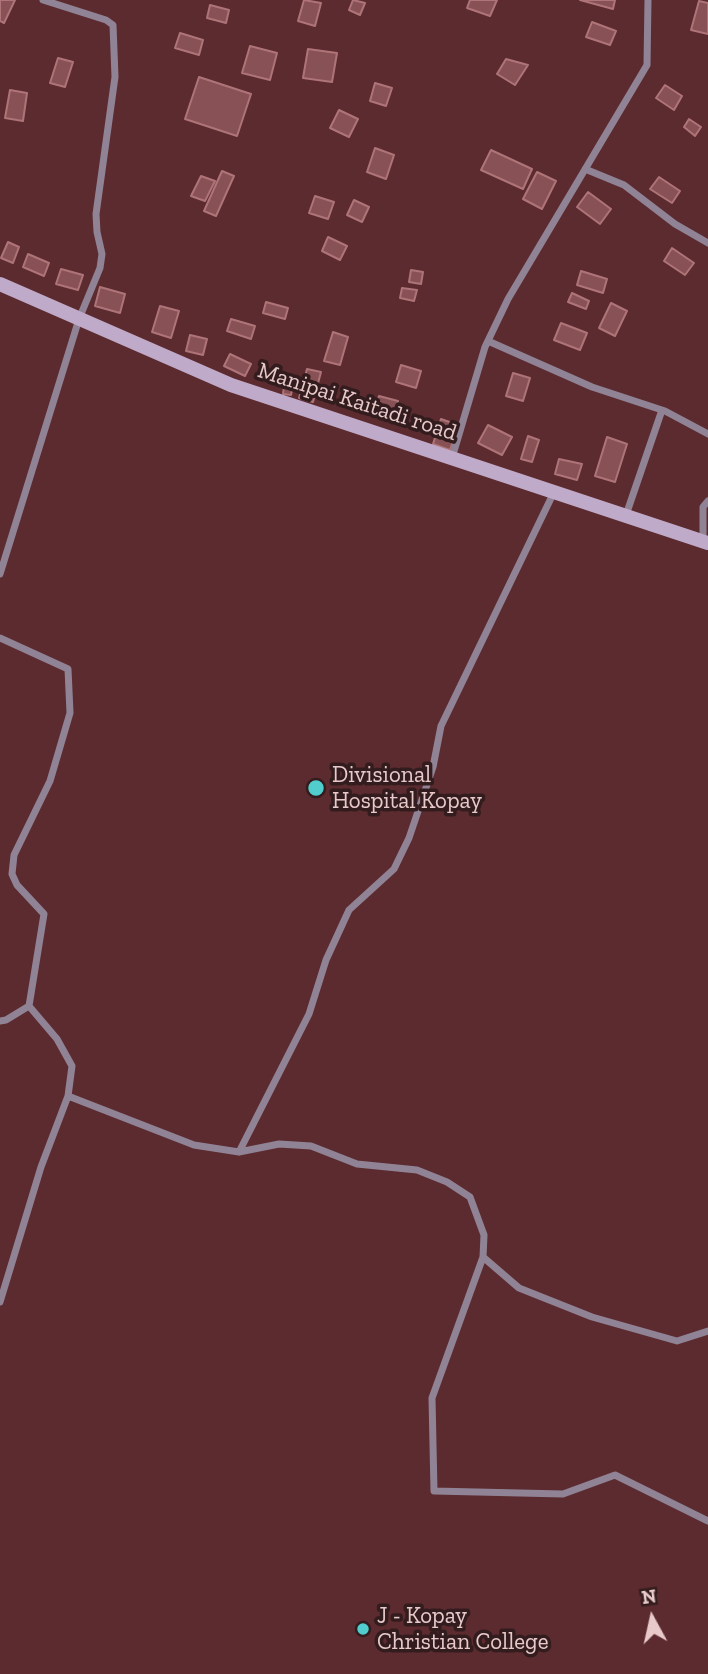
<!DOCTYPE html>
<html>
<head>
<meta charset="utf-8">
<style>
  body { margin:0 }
  #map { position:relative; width:708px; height:1674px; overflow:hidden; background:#5c2b2f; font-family:"Zilla Slab",serif }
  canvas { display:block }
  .north { position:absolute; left:617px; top:1583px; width:70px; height:70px; -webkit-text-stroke:5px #321c1d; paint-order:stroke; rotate:352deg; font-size:19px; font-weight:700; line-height:28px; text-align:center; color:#e9cacb }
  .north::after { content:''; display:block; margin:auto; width:24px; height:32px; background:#e9cacb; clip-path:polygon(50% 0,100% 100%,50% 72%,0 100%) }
</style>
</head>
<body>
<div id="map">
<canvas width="708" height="1674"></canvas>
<div class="north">N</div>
</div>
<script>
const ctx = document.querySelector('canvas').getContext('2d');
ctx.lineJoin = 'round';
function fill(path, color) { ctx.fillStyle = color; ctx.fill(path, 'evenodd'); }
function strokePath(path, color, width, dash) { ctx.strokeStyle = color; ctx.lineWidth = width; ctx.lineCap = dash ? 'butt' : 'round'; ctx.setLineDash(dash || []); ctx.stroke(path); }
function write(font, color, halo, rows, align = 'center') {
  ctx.font = font + ' "Zilla Slab",serif'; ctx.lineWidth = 7; ctx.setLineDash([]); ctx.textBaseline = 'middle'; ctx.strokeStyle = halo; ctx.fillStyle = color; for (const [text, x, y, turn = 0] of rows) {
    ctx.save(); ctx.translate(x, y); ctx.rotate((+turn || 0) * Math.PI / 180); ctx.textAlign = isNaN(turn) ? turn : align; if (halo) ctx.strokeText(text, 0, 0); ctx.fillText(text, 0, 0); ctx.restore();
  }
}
const building = new Path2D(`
  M0 0H15L4 23 0 21Z
  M304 0 321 3 315 26 298 21Z
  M353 0 365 3 360 15 349 10Z
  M470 0H497L490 16 467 8Z
  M580 0H615L613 9Z
  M699 1 708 3V34L691 30Z
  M210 5 229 10 226 23 207 18Z
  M592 22 616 31 610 45 586 37Z
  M180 33 203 40 199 55 175 48Z
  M250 46 277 53 270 80 242 73Z
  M308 49 337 53 332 82 303 78Z
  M58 58 73 62 65 87 50 83Z
  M506 59 528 65 515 85 497 74Z
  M199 77 251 94 237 136 185 119Z
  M375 83 392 88 386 106 370 101Z
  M665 85 682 96 674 110 656 98Z
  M10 90 27 93 23 121 5 118Z
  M339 110 358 119 349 137 330 128Z
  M689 119 701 127 695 136 684 127Z
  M375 148 394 155 386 179 367 172Z
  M491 150 532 169 523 189 481 170Z
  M222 171 234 176 216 216 204 211Z
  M537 172 556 181 542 209 523 199Z
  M201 176 215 181 205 201 191 196Z
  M659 177 680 191 672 203 650 189Z
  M588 192 611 209 600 224 577 207Z
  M315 196 334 202 328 219 309 213Z
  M354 200 369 207 362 222 347 215Z
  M328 237 347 246 340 260 322 251Z
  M8 242 19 247 13 263 1 258Z
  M672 248 694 263 685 275 664 261Z
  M28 254 49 263 44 276 23 267Z
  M61 269 83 275 78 290 56 284Z
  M411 270 423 272 421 284 409 282Z
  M581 271 607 279 603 293 577 285Z
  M100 287 125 294 120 313 95 306Z
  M402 288 417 290 414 301 400 298Z
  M572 293 589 301 586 309 568 302Z
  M266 302 288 308 285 319 263 313Z
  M611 303 627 311 615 336 599 328Z
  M160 306 179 311 171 338 152 332Z
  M231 319 255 326 251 339 227 331Z
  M561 323 587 333 580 350 554 340Z
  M333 332 348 337 340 365 324 361Z
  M190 335 207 339 203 355 186 351Z
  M230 354 251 364 245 376 224 366Z
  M401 365 421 371 416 388 396 382Z
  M307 369 321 372 313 402 299 398Z
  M513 373 530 378 523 401 506 396Z
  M285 379 294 380 291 395 283 394Z
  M379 396 398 401 393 419 373 414Z
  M441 419 458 425 450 450 433 444Z
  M488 425 512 437 502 455 478 443Z
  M528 436 539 440 532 462 521 459Z
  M607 437 627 444 615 482 595 476Z
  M559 459 582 464 577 480 555 474Z`);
fill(building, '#875155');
strokePath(building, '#ae7478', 2);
strokePath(new Path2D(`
  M585 169 624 185 675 224 708 243
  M488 341 592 387 665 411 708 434
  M452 458 485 347 508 299 647 65 648 0
  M626 515 662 410
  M703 541V507L708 501
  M0 574 79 319 100 268 102 254 97 232 96 214 115 77 113 25 106 20 43 0
  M0 638 68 669 70 713 50 781 14 855 12 874 17 885 44 914 29 1006 6 1020 0 1021
  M68 1096 194 1145 239 1152 279 1144 311 1146 357 1164 417 1170 447 1182 470 1197 484 1235 483 1257 519 1288 592 1317 677 1341 708 1331
  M239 1152 309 1014 326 960 349 910 394 869 409 838 433 767 441 726 554 492
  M483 1257 432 1398 434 1491 563 1494 615 1475 708 1521
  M0 1302 41 1167 68 1096 72 1066 57 1039 29 1006`), '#908396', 7);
strokePath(new Path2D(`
  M0 284 231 385 708 543`), '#c0aac9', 14);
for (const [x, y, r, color] of [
  [316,788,9,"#52cdcd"],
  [363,1629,7,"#52cdcd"]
]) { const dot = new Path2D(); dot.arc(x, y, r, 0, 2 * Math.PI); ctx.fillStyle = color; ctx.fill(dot); strokePath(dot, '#321c1d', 2.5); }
write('23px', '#e9cacb', '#321c1d', [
  ["Manipai Kaitadi road",357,402,18]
]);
write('23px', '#e9cacb', '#321c1d', [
  ["Divisional",332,775],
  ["Hospital Kopay",332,801],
  ["J - Kopay",377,1616],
  ["Christian College",377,1642]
], 'left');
</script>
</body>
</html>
